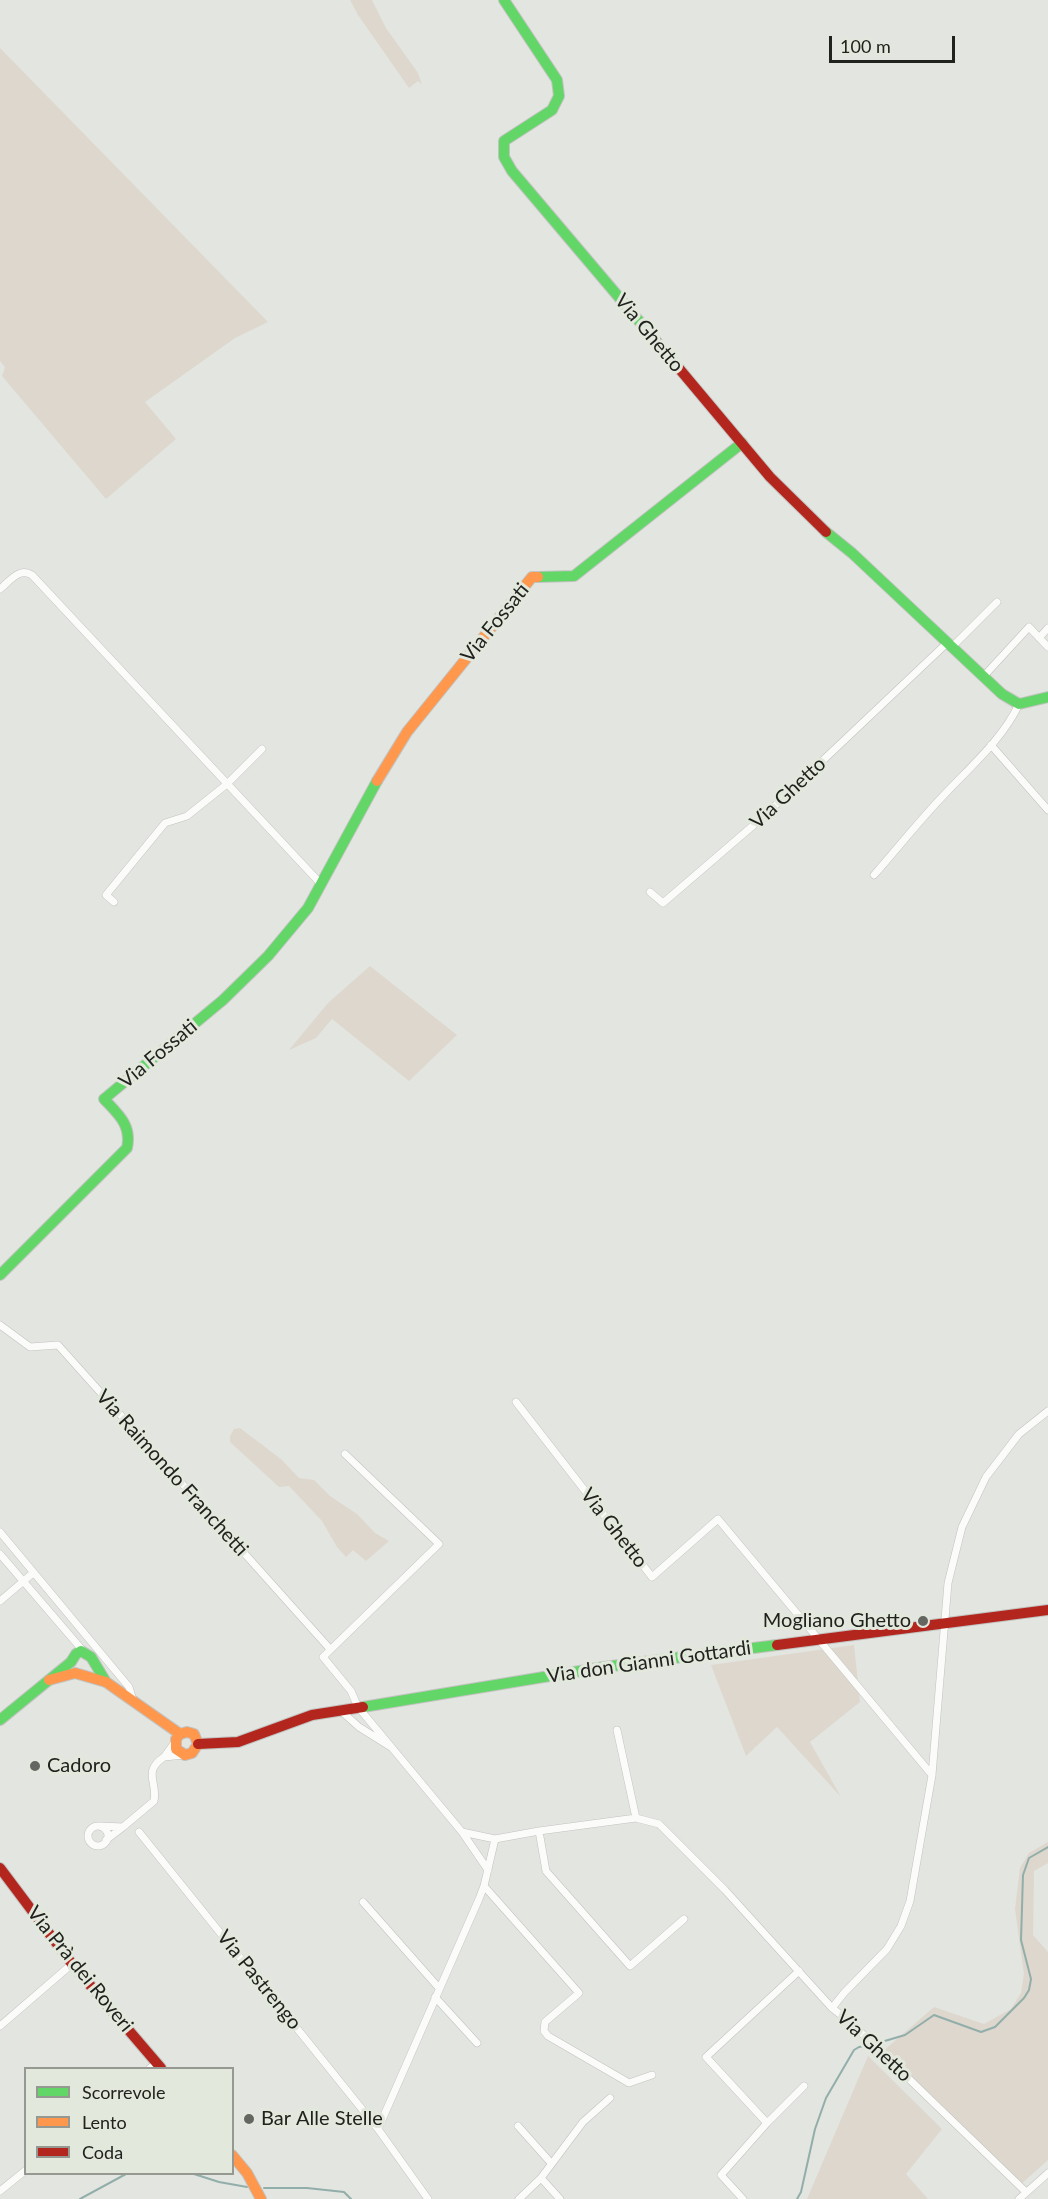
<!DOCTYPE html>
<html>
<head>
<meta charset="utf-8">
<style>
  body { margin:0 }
  #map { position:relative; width:1048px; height:2199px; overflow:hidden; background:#e3e5e0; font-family:Lato,sans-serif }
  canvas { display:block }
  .legend { position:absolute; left:24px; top:2067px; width:210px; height:108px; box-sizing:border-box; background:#e3e8dd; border:2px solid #959991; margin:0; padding:8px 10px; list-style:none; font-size:18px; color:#20221e }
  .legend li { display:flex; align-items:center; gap:12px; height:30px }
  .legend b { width:30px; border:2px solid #959991 }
  .scale { position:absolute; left:829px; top:36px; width:126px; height:27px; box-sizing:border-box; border:3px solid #20221e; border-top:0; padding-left:8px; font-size:18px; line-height:21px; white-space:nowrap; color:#20221e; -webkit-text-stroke:4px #e3e8dd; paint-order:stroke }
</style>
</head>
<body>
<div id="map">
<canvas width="1048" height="2199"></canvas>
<ul class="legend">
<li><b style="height:8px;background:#63d668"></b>Scorrevole</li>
<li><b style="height:8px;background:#ff974d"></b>Lento</li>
<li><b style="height:8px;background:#b3261e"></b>Coda</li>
</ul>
<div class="scale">100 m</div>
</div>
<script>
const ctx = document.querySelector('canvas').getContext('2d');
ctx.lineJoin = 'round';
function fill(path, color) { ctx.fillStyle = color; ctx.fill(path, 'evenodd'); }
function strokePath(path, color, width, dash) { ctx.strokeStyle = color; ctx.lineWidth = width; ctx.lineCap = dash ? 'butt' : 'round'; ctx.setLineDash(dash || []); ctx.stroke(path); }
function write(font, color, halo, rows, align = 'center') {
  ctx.font = font + ' Lato,sans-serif'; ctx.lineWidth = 6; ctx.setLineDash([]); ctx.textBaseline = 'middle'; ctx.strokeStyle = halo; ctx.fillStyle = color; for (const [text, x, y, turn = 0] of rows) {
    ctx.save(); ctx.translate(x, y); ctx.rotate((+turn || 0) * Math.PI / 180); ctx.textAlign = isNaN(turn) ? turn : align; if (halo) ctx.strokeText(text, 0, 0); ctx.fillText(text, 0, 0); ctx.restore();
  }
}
fill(new Path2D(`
  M350 0H372L386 28 418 73 422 85 418 81 409 88 358 15Z
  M0 48 268 322 235 338 145 402 176 439 106 499 2 376 5 367 0 361Z
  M370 966 457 1035 409 1081 332 1019 316 1038 289 1050 328 1003Z
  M240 1428 282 1460 299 1478 314 1480 330 1496 357 1514 375 1533 389 1541 366 1561 353 1550 346 1557 337 1547 322 1521 289 1486 279 1487 230 1442V1436L234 1429Z
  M854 1645 860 1702 810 1742 841 1797 777 1727 746 1756 711 1665Z
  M1048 1842V1863L1034 1871 1033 1935 1048 1952V2160L1019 2186 882 2052 934 2007 984 2024 1011 2009 1021 1993 1024 1974 1015 1909 1020 1868 1029 1853Z
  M868 2056 942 2129 906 2174 928 2199H807Z`), '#ded7cd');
strokePath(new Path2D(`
  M878 2043 905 2035 934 2015 981 2032 995 2027 1024 1998 1029 1990 1031 1979 1021 1940 1023 1875 1029 1858 1048 1847
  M194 2174 219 2182 247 2187
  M264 2188H307L344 2192 351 2199
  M80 2199 126 2174
  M797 2199 801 2192 815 2129 826 2098 854 2050 859 2047 866 2046`), '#92aeaa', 2);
const street = new Path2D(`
  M0 589C10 581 19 567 32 575L321 884
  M1039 638 1048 628
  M952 647 997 602
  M983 677 1029 627 1048 647
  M991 745 1048 810
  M874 875C897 849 919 821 943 796 969 768 1003 739 1019 704
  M650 892 663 903 763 817 947 643
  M114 902 106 895 165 823 187 816 227 784 262 749
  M0 1325 30 1347 58 1345 330 1649
  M516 1402 652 1577 718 1519 932 1775
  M345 1454 439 1544 323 1657 351 1691 358 1707 462 1832 495 1839 539 1831 636 1818 617 1730
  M0 1532 129 1687 133 1700
  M0 1554 84 1652
  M0 1601 33 1573
  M340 1710 359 1727 391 1747
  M175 1742 164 1757 184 1755
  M636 1818 659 1824 725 1890 832 2008
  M100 1826 123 1827 106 1840
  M88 1836a10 10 0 1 1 20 0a10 10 0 1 1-20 0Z
  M123 1827 154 1801C158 1782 142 1772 164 1757
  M539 1831 546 1871 630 1966 684 1919
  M139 1832 378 2129
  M462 1832 488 1870
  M484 1886 579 1993 545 2022 544 2031 548 2036 629 2083 652 2075
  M363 1902 439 1988
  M435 1997 477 2043
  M0 2026 72 1964
  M150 2068 157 2063
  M767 2123 804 2086
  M518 2126 551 2163
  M541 2178 560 2199
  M0 2191 26 2170
  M1026 2192 849 2021 832 2008 844 1993 887 1949 901 1926 910 1901 932 1775 948 1583 962 1527 986 1477 1019 1434 1048 1411
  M428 2199 378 2129 479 1899 484 1886 495 1839
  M519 2199 541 2178 583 2122 610 2098
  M743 2199 721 2175 767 2123 706 2057 799 1971
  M1019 2199 1048 2173`);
const fast = new Path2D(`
  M504 0 557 80 559 96 552 110 504 141V157L512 171 656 341
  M826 532 852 553 1002 694 1019 704 1048 697
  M538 577 574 576 742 443
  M0 1275 127 1148C132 1125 118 1114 104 1099L223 1000 268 956 308 908 377 781
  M363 1707 604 1667 777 1645
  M0 1720 71 1662 76 1654 81 1651 91 1657 106 1682`);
const slow = new Path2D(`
  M377 781 407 732 532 577H538
  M49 1680 75 1673 106 1682 180 1734 187 1732 194 1734 198 1744 192 1753 185 1755 176 1749V1739L180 1734
  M232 2155 247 2173 261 2199`);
const jam = new Path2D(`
  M656 341 770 477 826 532
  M777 1645 1048 1610
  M198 1744 238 1742 312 1715 363 1707
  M0 1868 72 1964 161 2068`);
strokePath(street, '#c2c3c0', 8);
strokePath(fast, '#c2c3c0', 12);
strokePath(slow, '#c2c3c0', 12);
strokePath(jam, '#c2c3c0', 12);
strokePath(street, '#fbfbfa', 7);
strokePath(fast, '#63d668', 10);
strokePath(slow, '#ff974d', 10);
strokePath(jam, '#b3261e', 10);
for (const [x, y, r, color] of [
  [923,1621,6,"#646662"],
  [35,1766,6,"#646662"],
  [249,2119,6,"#646662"]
]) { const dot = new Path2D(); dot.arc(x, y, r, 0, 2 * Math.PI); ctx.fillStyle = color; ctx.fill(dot); strokePath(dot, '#e3e8dd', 2); }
write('20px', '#20221e', '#e3e8dd', [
  ["Via Ghetto",649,333,50],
  ["Via Fossati",495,623,-51],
  ["Via Ghetto",788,793,-43],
  ["Via Fossati",158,1054,-40],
  ["Via Raimondo Franchetti",172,1473,48],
  ["Via Ghetto",614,1528,52],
  ["Via don Gianni Gottardi",649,1662,-8],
  ["Via Prà dei Roveri",80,1969,51],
  ["Via Pastrengo",259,1980,51],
  ["Via Ghetto",874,2046,43]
]);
write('20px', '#20221e', '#e3e8dd', [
  ["Mogliano Ghetto",911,1621,"right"],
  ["Cadoro",47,1766],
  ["Bar Alle Stelle",261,2119]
], 'left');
</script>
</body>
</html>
